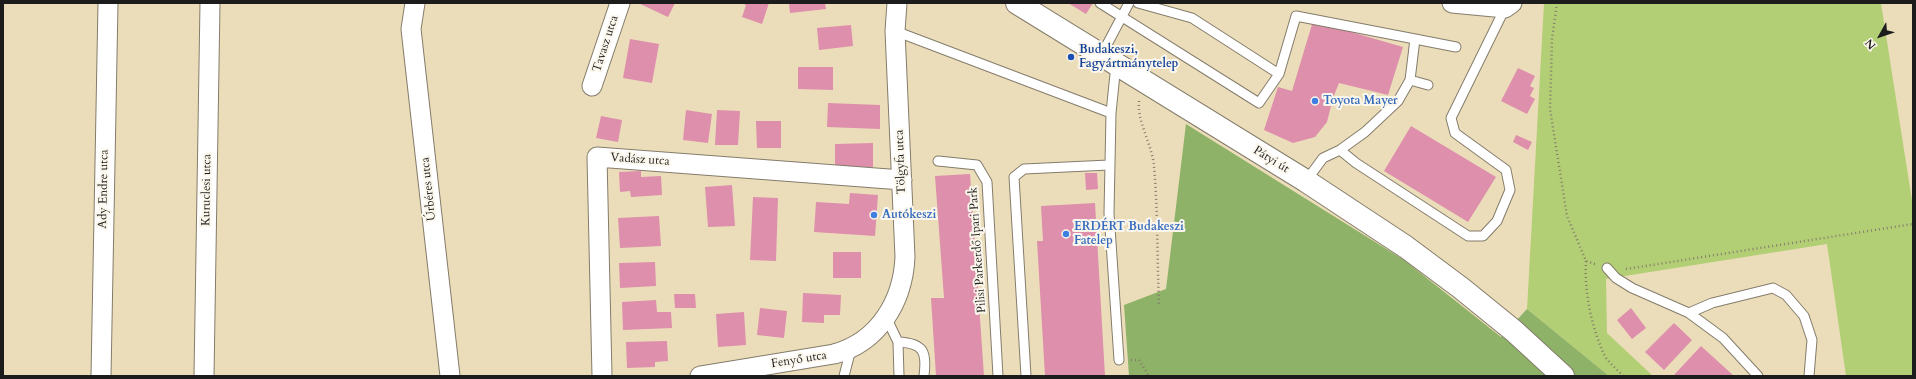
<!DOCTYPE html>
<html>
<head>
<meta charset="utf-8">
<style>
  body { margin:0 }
  #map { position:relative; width:1916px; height:379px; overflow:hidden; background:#ecddba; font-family:Cardo,serif }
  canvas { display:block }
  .frame { position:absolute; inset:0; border:4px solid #1c1c1c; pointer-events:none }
  .north { position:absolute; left:1860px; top:16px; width:40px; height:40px; -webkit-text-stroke:3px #fbf7ec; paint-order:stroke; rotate:230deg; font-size:11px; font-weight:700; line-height:16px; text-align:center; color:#1c1c1c }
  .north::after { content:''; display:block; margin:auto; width:14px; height:18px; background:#1c1c1c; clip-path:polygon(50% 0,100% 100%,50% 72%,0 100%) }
</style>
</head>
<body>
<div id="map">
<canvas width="1916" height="379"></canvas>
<div class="frame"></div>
<div class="north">N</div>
</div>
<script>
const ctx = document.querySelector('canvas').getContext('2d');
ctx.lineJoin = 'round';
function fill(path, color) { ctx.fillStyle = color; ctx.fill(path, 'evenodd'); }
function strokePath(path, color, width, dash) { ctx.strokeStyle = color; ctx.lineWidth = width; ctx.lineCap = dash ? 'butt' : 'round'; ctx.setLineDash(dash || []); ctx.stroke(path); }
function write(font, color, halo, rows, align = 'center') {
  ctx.font = font + ' Cardo,serif'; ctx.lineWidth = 4; ctx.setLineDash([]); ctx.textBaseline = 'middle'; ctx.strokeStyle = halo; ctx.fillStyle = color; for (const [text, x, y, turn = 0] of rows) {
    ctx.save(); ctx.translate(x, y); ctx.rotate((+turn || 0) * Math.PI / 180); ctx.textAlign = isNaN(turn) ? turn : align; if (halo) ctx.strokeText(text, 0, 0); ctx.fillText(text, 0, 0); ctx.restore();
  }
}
fill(new Path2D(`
  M1544 3H1881L1913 207V376H1846L1827 244 1606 279 1607 333 1653 376H1609L1527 309Z`), '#b3cf76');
fill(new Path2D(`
  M1186 124 1404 260 1501 337 1527 309 1609 376H1129L1124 305 1166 289Z`), '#8eb267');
fill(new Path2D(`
  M638 3H675L668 17Z
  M741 3H769L762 24 742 17 746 5Z
  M789 3H825L826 9 790 13Z
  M1068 3H1093L1086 14Z
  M1313 21 1403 47 1388 95 1339 83 1333 98 1327 122 1315 137 1293 143 1264 130 1278 87 1292 91Z
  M851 25 853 46 819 50 817 28Z
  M630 39 659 44 652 83 623 78Z
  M798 67H833V90L798 89Z
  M1518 68 1535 76 1530 86 1534 88 1530 96 1535 99 1527 114 1501 101Z
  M828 103 880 105V129L827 127Z
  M686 110 712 114 708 143 683 140Z
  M717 110 740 111 738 145H715Z
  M601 116 622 120 618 142 596 138Z
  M756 121H781V148H757Z
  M1411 126 1496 177 1468 222 1384 171Z
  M1516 135 1532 142 1528 150 1513 142Z
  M873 143V167L835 168V144Z
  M641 171V177L661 176 662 195 631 197 630 191 620 192 619 172Z
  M1085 173H1097L1098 189 1086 190Z
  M970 174 984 376H936L931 298H944L935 176Z
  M732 185 735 226 708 227 705 187Z
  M850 193 878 195 875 236 814 232 816 202 849 204Z
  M753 197 778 198 776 261 750 260Z
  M1095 203 1105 376H1045L1037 241H1043L1041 206Z
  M659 216 661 246 620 248 618 218Z
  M833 252H861V278H833Z
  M655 262 656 286 620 288 619 263Z
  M803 293 841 295 840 315H824V323L802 322Z
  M674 294H695L696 308H675Z
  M656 300 657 312H671L672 328 623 330 622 302Z
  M760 308 787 311 784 338 757 335Z
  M1631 308 1646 328 1632 339 1617 320Z
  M744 312 746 345 718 347 716 314Z
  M1674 323 1692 340 1664 370 1645 352Z
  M667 341 668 361 655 362V367L627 368 626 342Z
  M1701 346 1734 376H1673Z`), '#dd8fab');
const lane = new Path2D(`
  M1100 3 1259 103 1279 74 1296 16 1415 39 1410 80 1398 101 1365 132 1340 150 1323 158 1306 181
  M1138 3 1192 18 1279 74
  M895 31 1111 113
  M1415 39 1456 47
  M1102 54 1129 3
  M1116 64 1111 113 1109 213 1119 360
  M1410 80 1428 85
  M1340 150 1356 163 1468 236H1483L1497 221 1510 190 1506 170 1455 133 1451 118 1505 8
  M938 161 977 165 987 182 998 376
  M1607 268 1616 278 1632 288 1689 313 1723 338 1758 376
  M1689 313 1712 303 1773 288 1786 295 1804 316 1812 340 1809 376
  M886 317 898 342 899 376
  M898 342C924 343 927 352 924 376
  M844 376 851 349
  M1026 376 1014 177 1024 169 1109 165`);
const street = new Path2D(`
  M415 3 411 29 450 376
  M1452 3 1505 8 1512 3
  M592 86 620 3
  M101 376 108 3
  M204 376 210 3
  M602 376 597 157 902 180
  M700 376 834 354C879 342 903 301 905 257L895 31 897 3`);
const secondary = new Path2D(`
  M1017 3 1306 181 1406 247 1461 288 1514 331 1563 376`);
strokePath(lane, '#847c6b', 11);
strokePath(street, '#847c6b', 21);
strokePath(secondary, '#847c6b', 24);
strokePath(new Path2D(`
  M1557 3 1552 39 1550 109 1567 216 1586 261 1595 264
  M1139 101C1137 122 1152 144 1154 166 1158 212 1157 258 1159 304
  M1586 261C1584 290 1591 325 1603 352 1606 361 1617 369 1623 376
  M1626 269 1913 224
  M1131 360H1139L1149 376`), '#847c6b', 2.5, [1, 3]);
strokePath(lane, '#fff', 9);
strokePath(street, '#fff', 19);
strokePath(secondary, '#fff', 22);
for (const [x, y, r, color] of [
  [1071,57,4,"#1a4fb4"],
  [1315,101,4,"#3f7fe0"],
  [874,215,4,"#3f7fe0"],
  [1066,234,4,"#3f7fe0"]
]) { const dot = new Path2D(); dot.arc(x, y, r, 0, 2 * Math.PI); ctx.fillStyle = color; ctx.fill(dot); strokePath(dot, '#fbf7ec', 1.5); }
write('12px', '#1c1c1c', '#fbf7ec', [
  ["Tavasz utca",606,44,-72],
  ["Vadász utca",640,160,4],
  ["Pátyi út",1271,160,32],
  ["Tölgyfa utca",901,162,-92],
  ["Ady Endre utca",104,189,-89],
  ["Úrbéres utca",429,189,-96],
  ["Kuruclesi utca",207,190,-89],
  ["Pilisi Parkerdő Ipari Park",978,250,-94],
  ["Fenyő utca",799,360,-9]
]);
write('bold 12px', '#164399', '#fbf7ec', [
  ["Budakeszi,",1079,50],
  ["Fagyártmánytelep",1079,64]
], 'left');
write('bold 12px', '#366cbe', '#fbf7ec', [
  ["Toyota Mayer",1323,101],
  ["Autókeszi",882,215],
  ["ERDÉRT Budakeszi",1074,227],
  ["Fatelep",1074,241]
], 'left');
</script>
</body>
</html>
